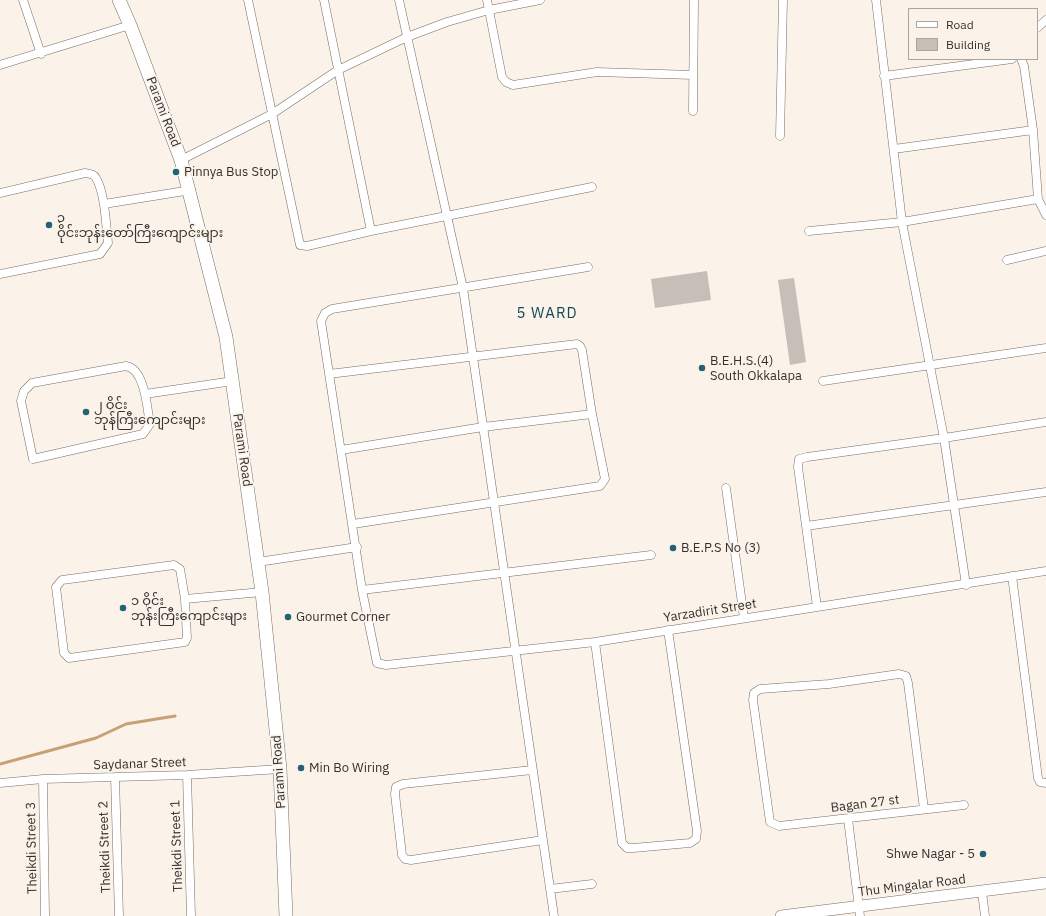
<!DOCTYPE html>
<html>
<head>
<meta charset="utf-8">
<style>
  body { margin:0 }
  #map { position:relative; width:1046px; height:916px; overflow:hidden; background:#fbf3ea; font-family:"IBM Plex Sans",sans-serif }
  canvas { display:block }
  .legend { position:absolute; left:908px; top:8px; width:130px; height:52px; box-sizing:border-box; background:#fbf3ea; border:1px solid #aba59f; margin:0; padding:5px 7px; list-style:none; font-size:12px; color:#34312e }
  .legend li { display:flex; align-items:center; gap:8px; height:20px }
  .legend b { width:20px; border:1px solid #aba59f }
</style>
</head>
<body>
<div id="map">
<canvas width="1046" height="916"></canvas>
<ul class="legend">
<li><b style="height:5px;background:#fff"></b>Road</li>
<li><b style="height:11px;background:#c7bfb7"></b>Building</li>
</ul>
</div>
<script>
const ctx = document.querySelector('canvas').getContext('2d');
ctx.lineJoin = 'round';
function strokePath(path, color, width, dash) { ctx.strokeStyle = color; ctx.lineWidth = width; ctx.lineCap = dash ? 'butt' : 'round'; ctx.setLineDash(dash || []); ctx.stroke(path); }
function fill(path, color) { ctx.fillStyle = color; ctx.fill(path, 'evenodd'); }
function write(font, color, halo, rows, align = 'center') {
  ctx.font = font + ' "IBM Plex Sans","Noto Sans Myanmar",sans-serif'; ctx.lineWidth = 3.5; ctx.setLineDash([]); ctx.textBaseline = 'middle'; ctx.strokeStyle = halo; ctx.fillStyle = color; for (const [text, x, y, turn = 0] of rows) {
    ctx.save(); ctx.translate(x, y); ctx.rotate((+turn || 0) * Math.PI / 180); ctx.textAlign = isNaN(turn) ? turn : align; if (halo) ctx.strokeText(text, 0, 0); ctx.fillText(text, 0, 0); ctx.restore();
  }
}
strokePath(new Path2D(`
  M0 764 96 738 126 724 175 716`), '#c6a176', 3);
fill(new Path2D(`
  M707 271 711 300 655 308 651 279Z
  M794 278 806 362 790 365 778 280Z`), '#c7bfb7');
const minor = new Path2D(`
  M23 0 41 54
  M248 0 300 245 307 246 371 231 592 187
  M324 0 371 231
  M399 0 463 288 554 916
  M487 0 502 77 506 82 513 85 597 72 693 75
  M876 0 902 222 944 438 966 585
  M1037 28 1046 20
  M1021 59 1024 66 1033 130 1038 199 1046 215
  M0 65 130 25
  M884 76 1012 59
  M693 111 694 0
  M780 136 783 0
  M894 149 1033 130
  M181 160 272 114 338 70 407 37 447 22 489 10 540 0
  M0 193 85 173C90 174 94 174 96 178 105 193 106 225 108 243L100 254 0 274
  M104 204 191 190
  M809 231 902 222 1038 199
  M1007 260 1046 251
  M588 267 332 309 325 313 321 321 362 590 377 663 386 665 595 642 1046 571
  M126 366C145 369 147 408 150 424L143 434 33 459 21 401 24 391 32 383Z
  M329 374 577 344 580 346 582 350 592 414 605 479 600 486 353 524
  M823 381 1046 348
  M145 394 233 381
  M341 450 483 427 592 414
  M726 488 744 618
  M806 526 1046 492
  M258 562 357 547
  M174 565 180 569 185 599 187 638 185 642 69 658 64 653 56 587 62 580Z
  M1012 576 1038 778 1040 782 1046 783
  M362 590 651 555
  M185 599 262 592
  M817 607 798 467 799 459 807 457 944 438 1046 422
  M595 642 622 843 627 848H633L690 843 696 839 697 831 668 630
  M532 770 403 784 396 787 395 794 402 855 405 859 411 860 543 840
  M187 775 191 916
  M115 777 119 916
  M43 779 45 916
  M0 783 43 779 187 775 280 769
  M924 809 908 683 906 676 899 674 829 684 760 689 754 693 753 700 770 822 779 826 964 805
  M848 819 860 916
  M550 889 592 884
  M982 892 985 916`);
const secondary = new Path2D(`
  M781 916 1046 883`);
const primary = new Path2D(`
  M119 0 130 25 181 160 226 337 262 592 280 769 286 916`);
strokePath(minor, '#746d66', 9);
strokePath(secondary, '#746d66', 12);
strokePath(primary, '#746d66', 14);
strokePath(minor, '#fff', 8);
strokePath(secondary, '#fff', 11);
strokePath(primary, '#fff', 13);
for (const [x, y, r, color] of [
  [176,172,4,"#206376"],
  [49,225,4,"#206376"],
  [702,368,4,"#206376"],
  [86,412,4,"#206376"],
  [673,548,4,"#206376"],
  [123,608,4,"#206376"],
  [288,617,4,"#206376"],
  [301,768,4,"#206376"],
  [983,854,4,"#206376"]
]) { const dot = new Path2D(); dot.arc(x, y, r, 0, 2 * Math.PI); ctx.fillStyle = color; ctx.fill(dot); strokePath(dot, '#fbf3ea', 1.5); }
write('13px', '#34312e', '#fbf3ea', [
  ["Parami Road",163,112,69],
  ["Parami Road",242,450,82],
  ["Yarzadirit Street",710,611,-9],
  ["Saydanar Street",140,764,-2],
  ["Parami Road",279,772,-94],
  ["Bagan 27 st",865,804,-7],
  ["Theikdi Street 1",177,846,-92],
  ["Theikdi Street 2",105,847,-92],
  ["Theikdi Street 3",32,848,-91],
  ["Thu Mingalar Road",912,886,-7]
]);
write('13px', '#34312e', '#fbf3ea', [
  ["Pinnya Bus Stop",184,172],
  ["၃",57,218],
  ["ဝိုင်းဘုန်းတော်ကြီးကျောင်းများ",57,233],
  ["B.E.H.S.(4)",710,361],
  ["South Okkalapa",710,376],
  ["၂ ဝိုင်း",94,405],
  ["ဘုန်ကြီးကျောင်းများ",94,420],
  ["B.E.P.S No (3)",681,548],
  ["၁ ဝိုင်း",131,601],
  ["ဘုန်းကြီးကျောင်းများ",131,616],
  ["Gourmet Corner",296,617],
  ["Min Bo Wiring",309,768],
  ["Shwe Nagar - 5",975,854,"right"]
], 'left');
ctx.letterSpacing = '1px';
write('15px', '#134958', '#fbf3ea', [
  ["5 WARD",547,314]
]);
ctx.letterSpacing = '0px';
</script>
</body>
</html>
